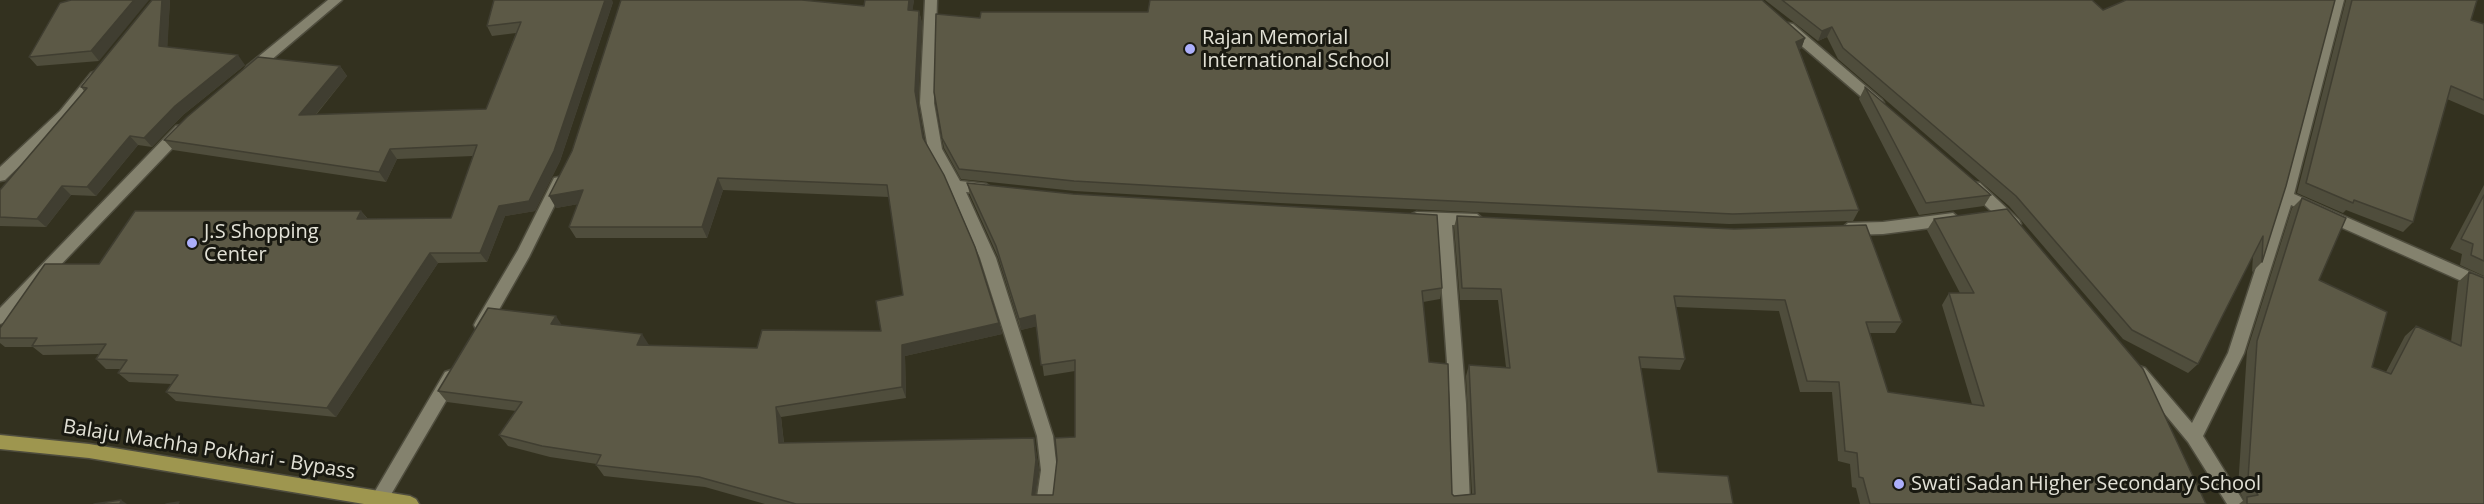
<!DOCTYPE html>
<style>
body{margin:0}
canvas{display:block;background:#33311f}
</style>
<canvas width="2484" height="504"></canvas>
<script>
const ctx = document.querySelector('canvas').getContext('2d');
ctx.lineJoin = 'round';
function poly(rows) {
  const path = new Path2D();
  for (const r of rows) {
    path.moveTo(r[0], r[1]);
    for (let i = 2; i < r.length; i += 2) path.lineTo(r[i], r[i + 1]);
  }
  return path;
}
function trace(path, color, width, dash) {
  ctx.strokeStyle = color;
  ctx.lineWidth = width;
  ctx.lineCap = dash ? 'butt' : 'round';
  ctx.setLineDash(dash || []);
  ctx.stroke(path);
}
function paint(path, color) {
  ctx.fillStyle = color;
  ctx.fill(path, 'evenodd');
}
function label(font, color, halo, rows, align = 'center') {
  ctx.font = font + ' "Open Sans",sans-serif';
  ctx.lineWidth = 6;
  ctx.setLineDash([]);
  ctx.textBaseline = 'middle';
  ctx.strokeStyle = halo;
  ctx.fillStyle = color;
  for (const [text, x, y, turn = 0] of rows) {
    ctx.save();
    ctx.translate(x, y);
    ctx.rotate((+turn || 0) * Math.PI / 180);
    ctx.textAlign = isNaN(turn) ? turn : align;
    if (halo) ctx.strokeText(text, 0, 0);
    ctx.fillText(text, 0, 0);
    ctx.restore();
  }
}
const minor = poly([
 [925,0,937,0,934,103,942,149,960,181,986,184,993,189,986,194,966,192,996,258,1053,436,1057,470,1054,504,1036,504,1041,470,1037,436,980,258,949,186,928,149,920,103,925,0],
 [2332,0,2344,0,2294,194,2484,278,2484,291,2291,205,2244,353,2203,436,2245,504,2227,504,2188,442,2131,373,2133,368,2139,366,2145,368,2192,423,2228,353,2279,197,2332,0],
 [1788,23,1793,24,1882,100,1884,103,1882,106,1872,106,1783,30,1781,27,1788,23],
 [559,177,566,182,529,257,488,329,476,329,474,325,476,321,518,250,554,178,559,177],
 [1975,182,1980,183,2019,220,2021,224,2019,228,2009,228,1970,191,1968,187,1970,183,1975,182],
 [1417,212,1477,214,1484,220,1477,226,1452,225,1466,404,1470,504,1452,504,1450,404,1437,224,1412,222,1410,218,1412,214,1417,212],
 [1953,213,1960,219,1953,225,1883,234,1848,235,1841,229,1848,223,1883,222,1953,213],
 [451,370,457,372,459,377,457,382,386,503,374,503,371,498,374,493,445,372,451,370]
]);
const tertiary = poly([
 [328,0,342,0,257,72,247,72,245,69,247,66,328,0],
 [96,71,103,76,70,117,5,180,0,181,0,167,60,111,91,73,96,71],
 [181,125,188,130,186,134,6,322,0,324,0,308,176,126,181,125]
]);
const primary = poly([
 [0,435,89,444,410,496,416,499,419,504,364,504,89,458,0,449,0,435]
]);
const wall = poly([
 [152,0,170,0,167,47,245,65,183,115,152,147,138,145,96,196,71,195,46,227,0,226,0,190,84,91,81,87],
 [914,0,912,11,919,11,922,23,918,103,924,140,999,323,1002,334,905,356,906,398,781,417,784,443,1034,438,1039,470,1036,495,1053,495,1075,437,1075,371,1044,376,1037,326,1021,330,998,257,970,195,967,183,1442,288,1440,299,1423,302,1429,362,1452,494,1454,496,1472,494,1466,376,1469,365,1506,367,1498,300,1460,300,1454,227,1457,216,1902,322,1895,333,1870,333,1888,392,1972,404,1942,305,1949,293,1960,293,1927,230,1934,219,2206,504,1860,504,1856,488,1852,487,1850,464,1838,461,1832,392,1800,392,1779,311,1676,307,1685,359,1680,370,1641,368,1658,472,1733,504,765,504,705,487,604,476,596,465,597,464,550,457,508,446,499,435,516,411,447,402,438,391,562,325,649,345,757,348,881,331,903,295,889,197,723,190,707,238,576,238,569,227,578,204,556,208,572,151,864,6],
 [1765,0,2092,0,2103,10,2335,0,2262,262,2252,272,2253,255,2198,364,2188,373,2123,339,2009,206,1838,59,1827,37,1818,41],
 [2346,0,2477,0,2471,20,2484,24,2484,115,2447,99,2413,222,2403,232,2346,210,2343,213,2297,193],
 [71,1,99,61,37,66,29,57],
 [613,2,560,161,535,211,505,216,487,262,438,263,336,417,176,401,166,392,172,384,129,382,118,373,121,369,106,369,96,359,99,354,43,355,33,347,5,347,0,343,0,328,99,264,361,211,368,219,451,218,473,156,397,159,386,182,173,150,164,140,340,66,347,76,316,115,486,109,516,33,492,36,487,26],
 [980,18,1805,38,1801,49,1799,49,1859,210,1853,221,1729,224,1280,203,1075,191,961,179,944,148,942,138],
 [1865,87,1991,195,1984,206,1919,215,1859,99],
 [2484,185,2484,276,2460,265,2462,254,2450,249],
 [2302,198,2319,280,2372,367,2386,372,2405,336,2416,326,2451,342,2458,282,2469,272,2484,504,2239,504,2244,500,2238,488,2247,351,2292,208]
]);
const shadedWall = poly([
 [134,0,149,0,99,61,91,51],
 [162,0,170,0,167,56,159,46],
 [605,0,612,0,613,2,560,161,535,211,505,216,487,262,480,253,499,206],
 [909,0,914,0,911,22,908,10],
 [919,11,922,23,918,103,926,149,923,138,915,91],
 [1832,27,1827,37,1818,41,1822,31],
 [1805,38,1801,49,1792,53,1796,42],
 [238,55,245,65,183,115,152,147,144,138,175,106],
 [340,66,347,76,307,125,299,115],
 [130,136,138,145,96,196,87,187],
 [390,149,397,159,386,182,379,172],
 [718,178,723,190,707,238,702,227],
 [62,186,71,195,46,227,37,219],
 [583,190,590,202,556,208,549,196],
 [361,211,369,221,357,219],
 [430,253,438,263,336,417,327,408],
 [1035,315,1038,326,1021,330,1019,319],
 [556,316,563,327,551,324],
 [999,323,1002,334,905,356,906,398,902,387,902,345],
 [642,334,649,345,637,345],
 [776,407,781,417,785,454,779,443],
 [1034,438,1039,470,1034,504,1032,495],
 [121,500,127,504,120,504]
]);
const building = poly([
 [71,0,134,0,91,51,29,57,60,3,71,0],
 [152,0,162,0,159,46,238,55,175,106,144,138,130,136,87,187,62,186,37,219,0,217,0,190,87,88,81,87,152,0],
 [494,0,605,0,554,151,529,201,499,206,480,253,430,253,327,408,166,392,178,375,118,373,127,360,96,359,106,344,32,346,37,338,0,338,0,328,45,264,99,264,135,211,361,211,357,219,451,218,477,145,390,149,379,172,164,140,187,117,258,57,340,66,299,115,486,109,521,22,487,26,494,0],
 [621,0,802,0,864,6,865,0,909,0,908,10,919,11,915,91,923,138,944,175,975,247,999,323,902,345,902,387,776,407,779,443,1034,438,1036,460,1032,495,1053,495,1057,460,1055,438,1075,437,1075,360,1041,365,1035,315,1019,319,996,246,967,183,1073,194,1437,215,1442,288,1422,291,1429,362,1448,364,1452,494,1454,496,1475,494,1469,365,1510,368,1501,289,1462,288,1457,216,1734,229,1866,225,1902,322,1866,322,1888,392,1984,406,1949,293,1974,293,1934,219,2007,209,2143,369,2206,504,1870,504,1863,478,1859,477,1857,453,1845,451,1839,382,1807,381,1785,300,1674,296,1685,359,1639,357,1658,472,1728,476,1733,504,796,504,699,477,596,465,601,455,542,446,499,435,522,402,438,391,488,308,556,316,551,324,642,334,637,345,757,348,762,330,881,331,876,301,903,295,887,185,718,178,702,227,569,227,583,190,549,196,572,151,621,0],
 [1150,0,1762,0,1805,38,1796,42,1859,210,1733,214,1280,193,1074,181,959,169,942,138,934,92,936,14,980,18,981,12,1148,12,1150,0],
 [1782,0,2092,0,2103,10,2126,0,2335,0,2286,186,2262,262,2263,236,2198,364,2132,330,2016,196,1843,48,1832,27,1822,31,1782,0],
 [2352,0,2477,0,2471,20,2484,24,2484,100,2451,86,2413,222,2354,200,2353,203,2306,183,2352,0],
 [1865,87,1991,195,1926,203,1865,87],
 [2484,195,2484,261,2471,255,2473,244,2461,239,2484,195],
 [2302,198,2346,218,2319,280,2387,312,2372,367,2391,374,2416,326,2461,346,2469,272,2484,278,2484,504,2247,504,2247,497,2258,495,2248,479,2257,341,2302,198],
 [121,500,120,504,94,504,121,500],
 [179,502,178,504,166,504,179,502]
]);
const markers = [
 [1190,49,6,"#acaffb"],
 [192,243,6,"#acaffb"],
 [1899,484,6,"#acaffb"]
];
const poiNames = [
 ["Rajan Memorial",1202,38],
 ["International School",1202,61],
 ["J.S Shopping",204,232],
 ["Center",204,255],
 ["Swati Sadan Higher Secondary School",1911,484]
];
const streetNames = [
 ["Balaju Machha Pokhari - Bypass",209,450,9]
];
trace(minor, '#4f4d3e', 3);
trace(tertiary, '#4f4d3e', 3);
trace(primary, '#4f4d3e', 3);
paint(minor, '#84826e');
paint(tertiary, '#84826e');
paint(primary, '#9e964f');
paint(wall, '#4f4d3c');
paint(shadedWall, '#403e31');
paint(building, '#5c5946');
trace(building, '#403e31', 1.5);
for (const [x, y, r, color] of markers) {
  const dot = new Path2D();
  dot.arc(x, y, r, 0, 2 * Math.PI);
  ctx.fillStyle = color;
  ctx.fill(dot);
  trace(dot, '#191911', 2);
}
label('20px', '#e2e1d6', '#191911', poiNames, 'left');
label('20px', '#e2e1d6', '#191911', streetNames);
</script>
